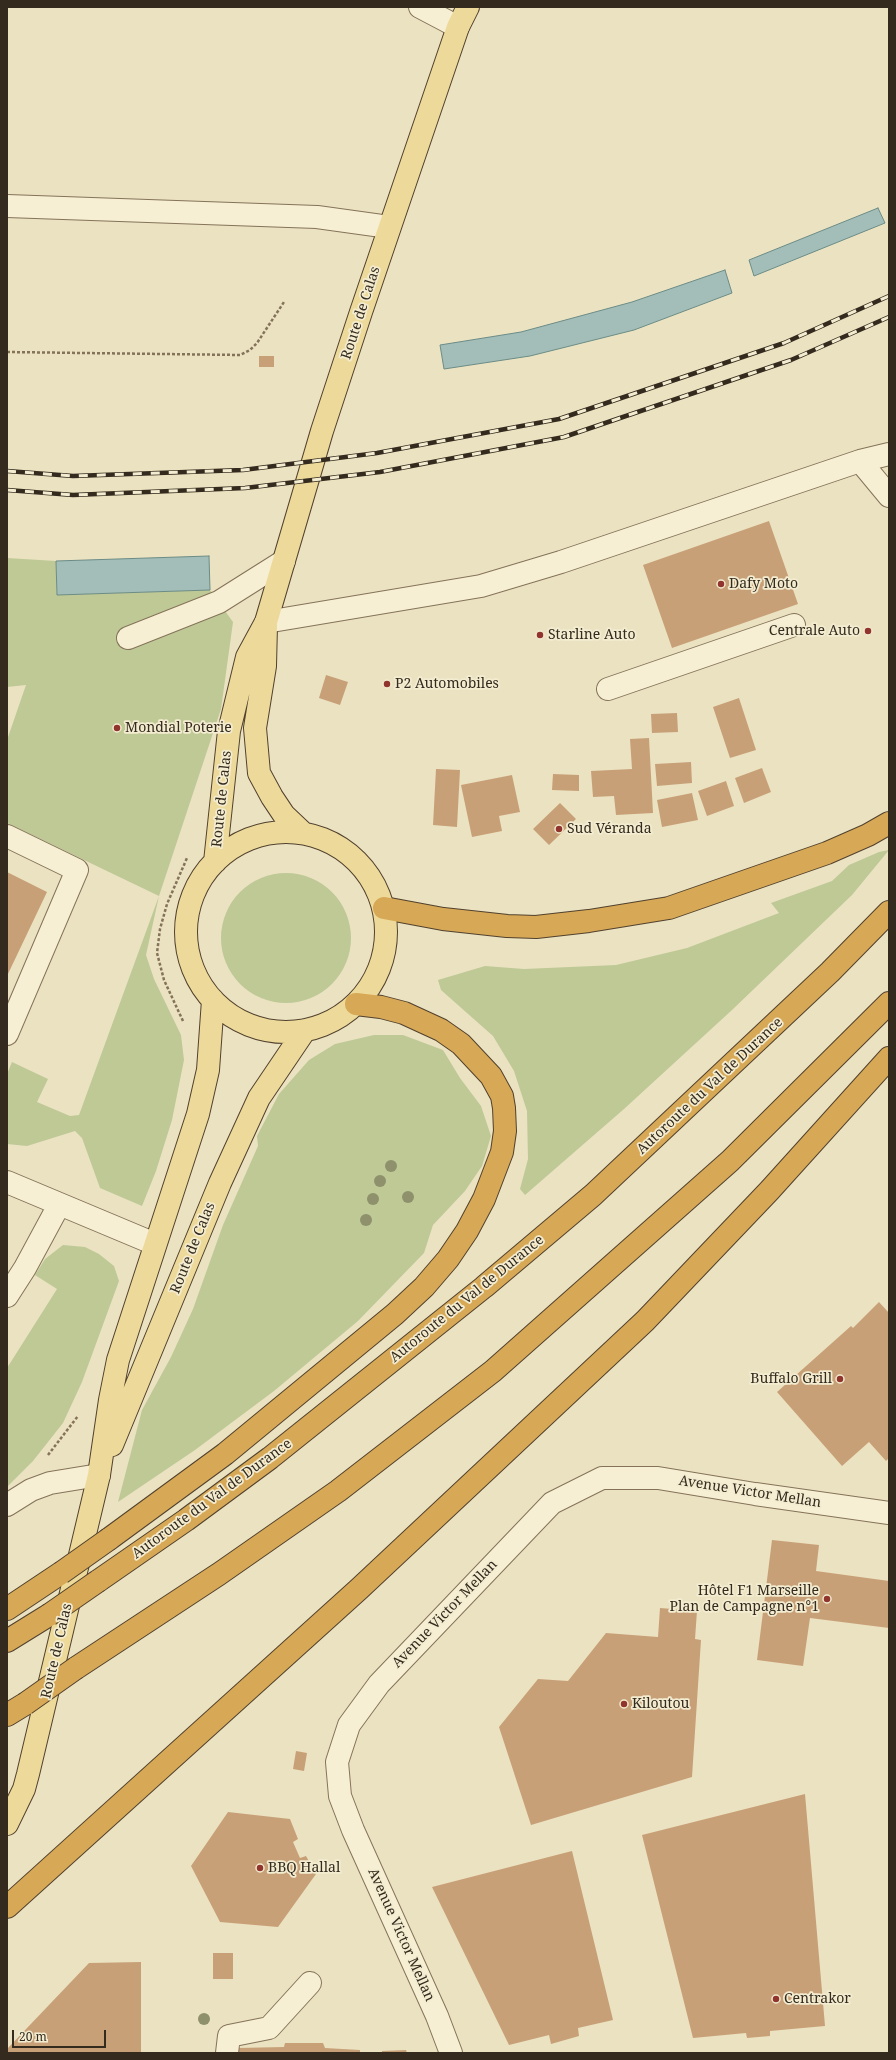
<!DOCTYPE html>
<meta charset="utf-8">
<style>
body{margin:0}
#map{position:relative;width:896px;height:2060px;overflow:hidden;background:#ebe2c1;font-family:"Noto Serif",serif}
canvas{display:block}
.frame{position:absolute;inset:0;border:8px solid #342a1d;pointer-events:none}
.scale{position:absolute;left:12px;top:2030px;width:94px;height:18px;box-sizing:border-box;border:2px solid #342a1d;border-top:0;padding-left:5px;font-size:12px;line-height:14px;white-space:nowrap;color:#342a1d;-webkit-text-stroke:3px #f3ecd0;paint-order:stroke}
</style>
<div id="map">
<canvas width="896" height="2060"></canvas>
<div class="frame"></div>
<div class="scale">20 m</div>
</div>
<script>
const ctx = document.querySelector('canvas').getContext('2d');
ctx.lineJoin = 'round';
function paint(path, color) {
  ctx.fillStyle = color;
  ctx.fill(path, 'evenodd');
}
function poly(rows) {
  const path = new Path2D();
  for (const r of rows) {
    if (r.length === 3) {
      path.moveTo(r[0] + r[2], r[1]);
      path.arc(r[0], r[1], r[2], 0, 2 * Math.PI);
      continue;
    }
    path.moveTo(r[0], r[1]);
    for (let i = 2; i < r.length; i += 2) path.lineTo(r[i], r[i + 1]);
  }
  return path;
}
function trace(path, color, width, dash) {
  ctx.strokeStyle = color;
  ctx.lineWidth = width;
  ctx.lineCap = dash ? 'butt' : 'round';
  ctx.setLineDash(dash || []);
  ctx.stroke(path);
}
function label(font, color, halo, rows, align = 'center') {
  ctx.font = font + ' "Noto Serif",serif';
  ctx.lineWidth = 3.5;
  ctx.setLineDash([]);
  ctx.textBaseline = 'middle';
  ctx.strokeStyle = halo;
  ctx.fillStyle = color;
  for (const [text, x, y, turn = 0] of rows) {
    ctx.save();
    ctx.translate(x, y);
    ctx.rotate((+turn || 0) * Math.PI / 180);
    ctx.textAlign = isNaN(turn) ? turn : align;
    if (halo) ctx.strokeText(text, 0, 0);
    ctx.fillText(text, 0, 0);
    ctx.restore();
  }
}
const green = poly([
 [7,558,56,561,57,595,210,590,233,622,221,709,159,896,146,955,154,979,181,1035,184,1060,172,1120,156,1171,142,1206,100,1188,82,1138,75,1131,27,1146,7,1144,7,1074,12,1062,48,1079,37,1102,70,1116,79,1115,159,896,7,823,7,740,26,685,7,687],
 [889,850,852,895,732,1010,624,1109,525,1195,520,1189,528,1159,527,1111,514,1071,493,1036,441,990,438,980,485,966,524,969,616,965,687,948,779,913,771,903,832,881,849,865,879,852],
 [286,938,65],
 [374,1035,403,1035,443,1050,460,1078,481,1106,491,1136,482,1166,465,1191,433,1225,424,1253,358,1321,274,1391,195,1450,118,1502,142,1410,171,1357,193,1309,223,1225,258,1146,257,1136,279,1094,309,1060,335,1044],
 [63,1245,85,1247,99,1254,114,1266,119,1281,82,1382,63,1423,33,1461,8,1486,7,1368,57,1289,35,1275,45,1259]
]);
const water = poly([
 [878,208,885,223,754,276,749,260,878,208],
 [725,270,732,293,634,330,530,356,444,369,440,345,521,332,632,302,725,270],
 [209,556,210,590,57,595,56,561,209,556]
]);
const building = poly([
 [259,356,274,356,274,367,259,367],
 [769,521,798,604,672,648,643,565],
 [326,675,348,682,340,705,319,698],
 [739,698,756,750,730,758,713,707],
 [677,713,678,732,652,733,651,714],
 [649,738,653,813,616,815,614,796,593,797,591,771,632,769,630,739],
 [691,762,692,783,657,786,655,764],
 [762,768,771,792,744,803,735,778],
 [436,769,460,770,457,827,433,825],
 [553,774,579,775,579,791,552,790],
 [512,775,520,812,499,816,502,831,472,837,461,785],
 [726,781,734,806,707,816,698,791],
 [692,793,698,820,662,827,657,800],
 [560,803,576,819,549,845,533,829],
 [7,872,47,892,7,976],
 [879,1302,889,1313,889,1458,886,1461,869,1442,842,1466,777,1392,851,1326,853,1328],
 [772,1540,819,1545,816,1571,889,1581,889,1628,810,1618,803,1666,757,1660],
 [660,1608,697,1611,695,1639,701,1640,692,1777,531,1825,499,1727,538,1679,568,1681,606,1633,658,1637],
 [296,1751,307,1753,304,1771,293,1769],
 [805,1794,825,2026,770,2031,770,2036,747,2038,746,2033,693,2038,642,1835],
 [228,1812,290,1819,298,1839,293,1842,300,1858,306,1856,316,1874,278,1927,220,1922,191,1866],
 [572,1851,613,2020,578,2028,579,2036,551,2044,549,2035,509,2045,432,1887],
 [213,1953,233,1953,233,1979,213,1979],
 [141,1962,141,2053,7,2053,7,2049,89,1963],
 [285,2043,323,2043,325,2048,360,2050,360,2053,237,2053,237,2048,284,2047],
 [406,2050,407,2053,382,2053,382,2051]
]);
const path = poly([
 [7,352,240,355,250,350,257,343,284,302],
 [183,1021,164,980,157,953,160,929,167,904,187,858],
 [48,1455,78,1416]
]);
const minor = poly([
 [420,7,458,27],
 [7,206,317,217,389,227],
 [860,461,889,496],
 [266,622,481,586,561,562,860,461,889,454],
 [128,638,219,602,284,561],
 [608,689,794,625],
 [7,836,77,870,7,1034],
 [7,1182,155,1244],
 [7,1296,25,1268,59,1205],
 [7,1505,31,1490,50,1483,99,1475],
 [227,2053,229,2036,269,2028,310,1983],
 [451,2053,437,2016,353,1830,340,1796,337,1762,349,1725,379,1684,552,1503,602,1478,658,1478,755,1494,889,1513]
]);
const major = poly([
 [266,625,265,666,255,728,259,773,272,797,284,815,303,833],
 [286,932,100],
 [215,862,229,731,247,657,266,622,322,431,361,312,458,27,468,7],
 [112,1445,220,1183,259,1098,305,1030],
 [7,1824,24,1789,28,1774,99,1475,110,1400,118,1360,198,1114,208,1070,213,1000]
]);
const highway = poly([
 [384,908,443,919,507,926,536,927,589,921,669,908,827,853,868,835,889,823],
 [109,1539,225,1454,395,1314,424,1287,448,1259,467,1231,484,1199,502,1152,505,1131,504,1108,502,1096,491,1076,461,1044,441,1030,404,1013,381,1007,356,1004],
 [98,1581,186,1520,270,1458,484,1287,593,1195,830,972,889,912],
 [7,1609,61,1573],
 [7,1641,49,1615],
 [76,1668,219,1574,338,1491,493,1371,730,1161,889,1003],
 [7,1715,25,1704],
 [7,1907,359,1589,645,1321,769,1191,889,1058]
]);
const rail = poly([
 [7,471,73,476,243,470,377,453,559,419,784,343,889,296],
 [7,490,73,495,245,488,380,472,564,437,791,360,889,317]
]);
const highwayBridge = poly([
 [61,1573,109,1539],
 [49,1615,98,1581],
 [25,1704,76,1668]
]);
const trees = [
 [391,1166],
 [380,1181],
 [408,1197],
 [373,1199],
 [366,1220],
 [204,2019]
];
const markers = [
 [721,584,4,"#90342d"],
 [868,631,4,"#90342d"],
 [540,635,4,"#90342d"],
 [387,684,4,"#90342d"],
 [117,728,4,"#90342d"],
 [559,829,4,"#90342d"],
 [840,1379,4,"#90342d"],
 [827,1599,4,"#90342d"],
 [624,1704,4,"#90342d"],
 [260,1868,4,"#90342d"],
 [776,1999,4,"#90342d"]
];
const streetNames = [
 ["Route de Calas",361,313,-72],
 ["Route de Calas",222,799,-84],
 ["Autoroute du Val de Durance",710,1086,-43],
 ["Route de Calas",193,1248,-68],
 ["Autoroute du Val de Durance",467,1299,-39],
 ["Avenue Victor Mellan",750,1492,9],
 ["Autoroute du Val de Durance",212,1499,-36],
 ["Avenue Victor Mellan",445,1614,-46],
 ["Route de Calas",57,1651,-77],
 ["Avenue Victor Mellan",401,1935,66]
];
const poiNames = [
 ["Dafy Moto",729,584],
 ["Centrale Auto",860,631,"right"],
 ["Starline Auto",548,635],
 ["P2 Automobiles",395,684],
 ["Mondial Poterie",125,728],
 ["Sud Véranda",567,829],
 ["Buffalo Grill",832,1379,"right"],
 ["Hôtel F1 Marseille",819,1591,"right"],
 ["Plan de Campagne n°1",819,1607,"right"],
 ["Kiloutou",632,1704],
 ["BBQ Hallal",268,1868],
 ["Centrakor",784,1999]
];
paint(green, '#bec996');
paint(water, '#a3beb8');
trace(water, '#6b8b86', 1);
paint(building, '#c8a078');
trace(minor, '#847359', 24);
trace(major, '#51412e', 24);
trace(highway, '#51412e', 24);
trace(path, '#847359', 2.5, [3, 2]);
trace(minor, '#f7efd3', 22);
trace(major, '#edda9a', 22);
trace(highway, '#d7a855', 22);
trace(rail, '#342a1d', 4.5);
trace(rail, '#f3ecd0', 3, [9]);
trace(highwayBridge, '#51412e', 24, []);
trace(highwayBridge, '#d7a855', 22);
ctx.fillStyle = '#8e916b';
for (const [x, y] of trees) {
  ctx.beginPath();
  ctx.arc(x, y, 6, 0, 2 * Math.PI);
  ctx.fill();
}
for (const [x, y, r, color] of markers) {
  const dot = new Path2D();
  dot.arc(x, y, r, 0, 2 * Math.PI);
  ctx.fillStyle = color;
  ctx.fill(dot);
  trace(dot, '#f3ecd0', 1.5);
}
label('14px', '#342a1d', '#f3ecd0', streetNames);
label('14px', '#342a1d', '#f3ecd0', poiNames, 'left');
</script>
